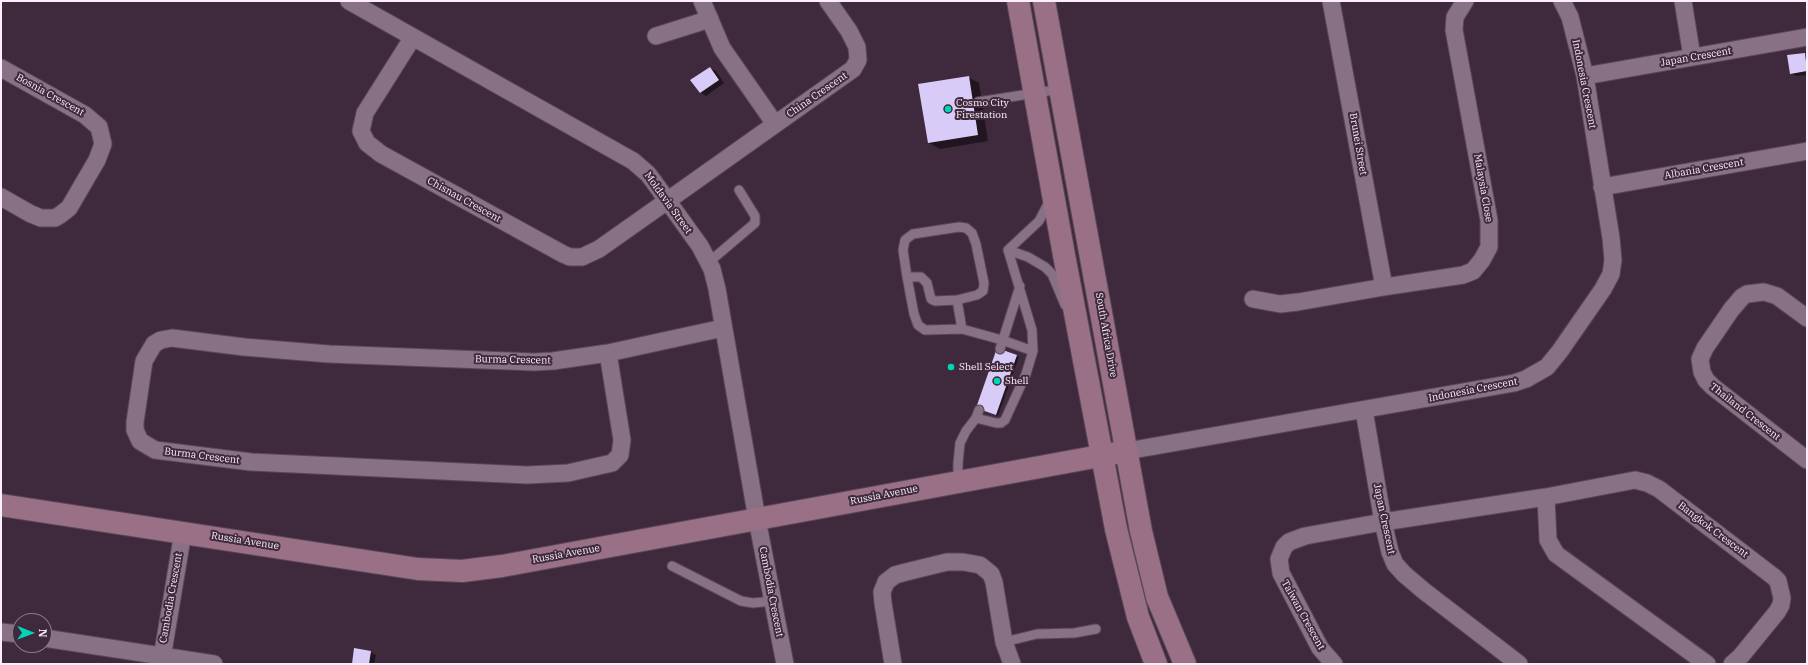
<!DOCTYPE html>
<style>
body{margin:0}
#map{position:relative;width:1808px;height:665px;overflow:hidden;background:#3f2a3d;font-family:"IBM Plex Serif",serif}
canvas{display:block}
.frame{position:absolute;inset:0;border:2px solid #fceefa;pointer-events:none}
.north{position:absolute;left:12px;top:613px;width:40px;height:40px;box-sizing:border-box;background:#3f2a3d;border:1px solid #8b7889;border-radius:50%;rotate:91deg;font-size:11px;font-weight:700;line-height:16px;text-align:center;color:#fceefa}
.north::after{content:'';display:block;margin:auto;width:14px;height:18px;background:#02d5b6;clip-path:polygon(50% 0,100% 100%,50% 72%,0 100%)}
</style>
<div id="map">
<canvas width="1808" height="665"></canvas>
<div class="frame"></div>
<div class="north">N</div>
</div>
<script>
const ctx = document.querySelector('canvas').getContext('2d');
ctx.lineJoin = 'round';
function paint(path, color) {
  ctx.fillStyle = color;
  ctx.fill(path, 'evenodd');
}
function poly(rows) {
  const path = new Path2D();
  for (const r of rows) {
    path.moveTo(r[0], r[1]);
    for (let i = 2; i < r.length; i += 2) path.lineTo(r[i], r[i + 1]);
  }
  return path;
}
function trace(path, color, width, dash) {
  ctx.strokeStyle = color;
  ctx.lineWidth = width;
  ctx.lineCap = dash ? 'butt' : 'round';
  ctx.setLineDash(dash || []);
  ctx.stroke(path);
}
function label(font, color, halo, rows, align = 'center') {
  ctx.font = font + ' "IBM Plex Serif",serif';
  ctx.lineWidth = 4;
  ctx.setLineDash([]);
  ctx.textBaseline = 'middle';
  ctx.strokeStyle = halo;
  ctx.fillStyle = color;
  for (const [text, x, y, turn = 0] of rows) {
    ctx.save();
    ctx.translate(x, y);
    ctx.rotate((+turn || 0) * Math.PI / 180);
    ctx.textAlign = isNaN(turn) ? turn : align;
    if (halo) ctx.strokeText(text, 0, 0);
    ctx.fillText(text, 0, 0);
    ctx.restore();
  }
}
const shadow = poly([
 [1804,54,1807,55,1807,75,1796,76,1791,73],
 [710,68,716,71,724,83,706,96,701,93,692,81],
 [968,77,979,83,988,141,940,149,929,143],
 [1017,356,1019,357,998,416,980,409],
 [370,652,376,655,374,664,353,664]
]);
const building = poly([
 [1805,53,1807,71,1790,74,1787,55],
 [710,67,719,80,700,93,690,80],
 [969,76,978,135,928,143,918,84],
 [997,348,1017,355,996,415,976,408],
 [354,648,371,651,369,664,352,664]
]);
const lane = poly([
 [978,102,1061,89],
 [1008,250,1028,257,1045,267,1052,274,1065,305],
 [1008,250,1039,221,1050,200],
 [709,262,755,223,755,216,739,190],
 [907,277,921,277,927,283,931,299,935,301,957,300,977,295,983,291,984,283,976,244,972,233,966,228,959,227,913,234,905,240,903,250,907,277,914,314,918,325,925,330,962,329,1002,340,1033,351],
 [957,300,962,329],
 [1000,349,1020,286],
 [976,418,996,423,1001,423,1005,420,1026,374,1033,351,1032,330,1008,250],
 [958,481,958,463,960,443,966,431,976,418,979,410],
 [672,566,741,601,753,603,773,601],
 [1004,642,1037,634,1074,633,1096,629]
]);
const street = poly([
 [349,1,633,161,648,174,654,182,700,246,712,269,717,289,757,519,785,664],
 [702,1,722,48,775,124],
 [1331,1,1384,287],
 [1683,1,1692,57],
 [656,36,710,19],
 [413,37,365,113,361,131,367,143,381,154,563,254,570,257,582,257,599,249,667,201,853,69,858,60,857,47,849,31,828,1],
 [1,68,85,115,99,127,103,144,97,160,69,208,60,215,55,218,41,218,31,214,1,197],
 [1585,76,1807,37],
 [1602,187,1807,151],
 [1253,299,1280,304,1298,302,1384,287,1463,275,1473,271,1482,260,1489,247,1489,220,1454,30,1455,17,1465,1],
 [1807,318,1777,296,1764,292,1747,294,1742,297,1731,310,1705,348,1700,359,1702,372,1706,380,1713,387,1807,460],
 [608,353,622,440,620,455,612,463,568,473,527,475,251,462,155,450,140,441,135,430,135,422,144,361,154,344,161,340,172,338,244,347,329,354,534,362,553,361,608,353,723,328],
 [1364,410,1383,522,1390,552,1395,564,1404,574,1424,591,1519,664],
 [1127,451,1514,383,1526,379,1547,367,1560,351,1603,289,1611,274,1613,260,1611,238,1585,76,1570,17,1562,1],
 [1546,497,1548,540,1556,554,1707,664],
 [1,632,20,634],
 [44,638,214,664],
 [161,664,183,532],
 [893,664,883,603,882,592,886,582,895,575,906,572,947,562,963,562,980,565,991,574,994,582,1004,642,1012,664],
 [1334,664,1320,648,1281,573,1279,559,1284,547,1289,542,1305,536,1383,522,1546,497,1635,480,1647,483,1659,489,1774,577,1778,581,1782,598,1781,605,1777,612,1741,656,1732,664]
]);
const secondary = poly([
 [1018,1,1064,255,1116,529,1138,617,1156,664],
 [1044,1,1141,531,1157,597,1185,664],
 [1,505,418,569,462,571,502,566,1127,451]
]);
const markers = [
 [948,109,4,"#02d5b6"],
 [951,367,4,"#02d5b6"],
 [997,381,4,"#02d5b6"]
];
const streetNames = [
 ["Japan Crescent",1696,57,-10],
 ["Indonesia Crescent",1584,84,79],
 ["Bosnia Crescent",50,95,29],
 ["China Crescent",817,95,-35],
 ["Brunei Street",1358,144,80],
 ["Albania Crescent",1704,169,-10],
 ["Malaysia Close",1483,188,80],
 ["Chisnau Crescent",464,200,29],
 ["Moldavia Street",668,203,54],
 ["South Africa Drive",1106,335,80],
 ["Burma Crescent",513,360,1],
 ["Indonesia Crescent",1473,390,-11],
 ["Thailand Crescent",1745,412,38],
 ["Burma Crescent",202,456,7],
 ["Russia Avenue",884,495,-11],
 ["Japan Crescent",1384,519,78],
 ["Bangkok Crescent",1713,530,37],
 ["Russia Avenue",245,541,9],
 ["Russia Avenue",566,554,-10],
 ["Cambodia Crescent",771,592,79],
 ["Cambodia Crescent",171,598,-80],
 ["Taiwan Crescent",1303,615,61]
];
const poiNames = [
 ["Cosmo City",956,103],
 ["Firestation",956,115],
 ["Shell Select",959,367],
 ["Shell",1005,381]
];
paint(shadow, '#0007');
paint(building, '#d9cbf7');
trace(lane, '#594757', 11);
trace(street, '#594757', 19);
trace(secondary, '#594757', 24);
trace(lane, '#887085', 9);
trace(street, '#887085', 17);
trace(secondary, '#997086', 22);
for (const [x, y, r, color] of markers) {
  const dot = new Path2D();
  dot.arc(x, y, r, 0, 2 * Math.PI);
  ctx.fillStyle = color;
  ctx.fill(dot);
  trace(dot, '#3f2a3d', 1.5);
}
label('10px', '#fceefa', '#3f2a3d', streetNames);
label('10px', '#fceefa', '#3f2a3d', poiNames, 'left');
</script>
